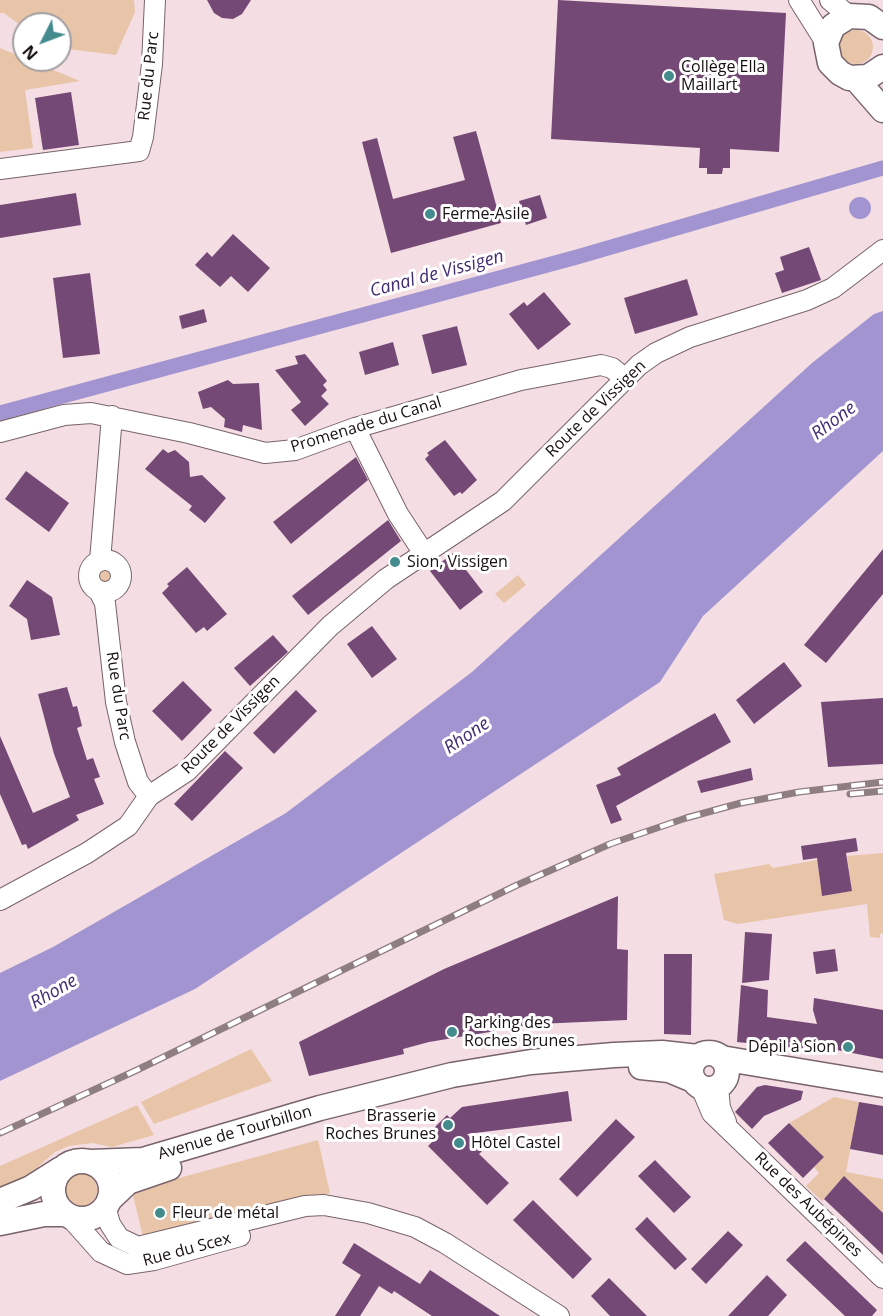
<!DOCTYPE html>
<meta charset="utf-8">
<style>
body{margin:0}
#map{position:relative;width:883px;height:1316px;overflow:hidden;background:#f4dde3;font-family:"Open Sans",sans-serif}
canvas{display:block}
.north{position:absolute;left:12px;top:12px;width:60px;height:60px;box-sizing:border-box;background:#fff;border:2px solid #a29fa0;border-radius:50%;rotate:228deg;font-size:16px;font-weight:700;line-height:24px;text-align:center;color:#171012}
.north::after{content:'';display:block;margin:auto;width:21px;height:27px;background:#438b8d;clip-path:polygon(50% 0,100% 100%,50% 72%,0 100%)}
</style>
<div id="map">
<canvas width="883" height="1316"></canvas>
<div class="north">N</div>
</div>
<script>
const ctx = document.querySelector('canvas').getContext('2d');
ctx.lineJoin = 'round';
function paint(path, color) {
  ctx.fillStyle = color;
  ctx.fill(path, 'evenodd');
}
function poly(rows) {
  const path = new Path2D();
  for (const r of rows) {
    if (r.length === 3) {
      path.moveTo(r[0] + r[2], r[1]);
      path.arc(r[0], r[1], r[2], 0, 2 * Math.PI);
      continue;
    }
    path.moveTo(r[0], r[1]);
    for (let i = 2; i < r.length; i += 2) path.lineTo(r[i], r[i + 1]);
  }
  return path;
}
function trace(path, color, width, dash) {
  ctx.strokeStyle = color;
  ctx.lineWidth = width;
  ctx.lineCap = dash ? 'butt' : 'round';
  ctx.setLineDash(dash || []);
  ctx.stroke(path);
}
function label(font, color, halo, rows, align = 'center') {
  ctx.font = font + ' "Open Sans",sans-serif';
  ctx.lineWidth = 6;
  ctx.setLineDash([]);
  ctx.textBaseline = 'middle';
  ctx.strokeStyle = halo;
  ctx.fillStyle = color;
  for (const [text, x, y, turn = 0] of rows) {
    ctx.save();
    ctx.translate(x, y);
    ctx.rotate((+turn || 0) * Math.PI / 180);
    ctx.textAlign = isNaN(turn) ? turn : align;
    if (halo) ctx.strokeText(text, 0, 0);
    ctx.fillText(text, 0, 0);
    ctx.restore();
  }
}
const green = poly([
 [0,0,134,0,135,12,116,55,60,48,60,24,24,24,24,28,4,13,0,13],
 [856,47,17],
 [0,48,80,81,25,90,33,148,0,152],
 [105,577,8],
 [518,575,526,585,504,603,495,594],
 [883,853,883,933,880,934,880,938,870,937,867,904,738,924,724,920,714,874,769,864,773,868,817,860,822,895,852,891,847,856],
 [251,1049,272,1081,154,1124,141,1102],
 [834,1097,859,1102,846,1172,883,1179,883,1214,845,1177,822,1201,806,1186,819,1173,814,1167,824,1157,789,1123],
 [137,1105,154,1135,112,1147,92,1143,69,1146,55,1152,22,1181,0,1187,0,1166],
 [318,1140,330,1193,143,1237,132,1191],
 [80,1190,17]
]);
const water = poly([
 [860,208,11],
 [883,311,883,451,703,616,660,682,195,989,0,1081,0,973,53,947,286,813,472,672,812,363,874,314]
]);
const canal = poly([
 [0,413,577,257,883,168]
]);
const building = poly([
 [207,0,251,0,242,14,233,19,222,18,214,13],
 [558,0,786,13,779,152,730,149,730,168,723,168,722,174,707,174,707,168,699,168,700,148,551,139],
 [71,92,79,145,43,150,35,98],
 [476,131,501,223,391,253,362,142,377,138,393,199,465,180,453,137],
 [76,193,81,225,0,238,0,205],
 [540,195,547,218,526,225,519,201],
 [233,234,270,268,248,292,231,276,220,287,195,265,207,252,212,257],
 [809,247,821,280,782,293,775,273,784,270,780,257],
 [90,273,100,354,63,358,53,278],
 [687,279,698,315,635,334,624,298],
 [544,292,571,324,538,350,509,314,524,302,527,306],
 [204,309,207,322,182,329,179,316],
 [457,326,467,365,432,374,422,335],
 [393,342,399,365,365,375,359,352],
 [305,354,327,381,323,385,327,390,321,396,329,404,305,426,291,410,301,402,275,370,298,364,295,356],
 [228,380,233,384,259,383,262,430,243,425,242,432,224,427,225,419,211,407,203,409,198,392],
 [445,440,477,480,462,494,460,492,454,496,425,459,429,455,427,453],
 [163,449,168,453,175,450,189,462,190,477,202,475,226,498,205,523,189,510,192,506,145,469],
 [356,457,368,480,291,544,273,522],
 [26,471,69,503,49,532,5,499],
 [388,520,401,541,308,615,292,596],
 [883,549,883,594,826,663,804,645],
 [453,553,483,592,460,610,430,571],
 [187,567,227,614,207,631,204,627,196,633,162,593,169,586,167,584],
 [27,580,52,597,60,635,31,640,27,619,9,606],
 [372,626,397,659,372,678,347,644],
 [273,635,288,652,250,686,234,668],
 [784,662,802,686,754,724,736,700],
 [183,681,212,710,182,741,152,711],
 [67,687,73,707,77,706,82,726,77,728,87,760,93,758,100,777,94,779,104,804,76,815,79,820,28,849,26,844,22,845,0,794,0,736,33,813,70,797,54,754,38,694],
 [296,690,317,711,274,754,253,733],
 [883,698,883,764,828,767,821,702],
 [715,713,731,742,616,806,622,820,611,824,596,785,621,775,617,768],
 [225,751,243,768,192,821,174,804],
 [751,768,753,780,701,793,697,781],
 [856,838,858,851,846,853,852,891,822,896,817,858,803,860,801,846],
 [618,896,617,949,628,950,627,1020,538,1024,429,1042,403,1049,404,1054,309,1076,299,1042,444,969],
 [745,932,772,934,769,980,742,983],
 [835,949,838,971,816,974,813,952],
 [664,954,692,954,691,1035,664,1034],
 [741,985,768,990,767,1017,817,1024,813,1010,814,998,883,1010,883,1059,806,1044,806,1049,737,1042],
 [765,1085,803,1091,801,1100,764,1116,752,1129,735,1112,757,1087],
 [568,1091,572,1121,467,1134,482,1151,479,1154,509,1183,487,1205,428,1146,433,1141,427,1135,447,1115,450,1118,462,1107],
 [859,1102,883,1106,883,1155,850,1149],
 [616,1119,635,1137,577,1197,559,1179],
 [789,1123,824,1157,803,1178,768,1143],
 [655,1160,691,1197,674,1213,638,1176],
 [844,1176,883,1213,883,1255,824,1199],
 [533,1200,592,1259,573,1279,513,1220],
 [647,1217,687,1259,675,1270,635,1229],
 [728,1231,743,1245,706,1284,691,1269],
 [805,1241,877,1310,872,1316,845,1316,786,1260],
 [354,1243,420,1284,430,1270,500,1316,432,1316,394,1291,392,1294,379,1286,360,1316,335,1316,361,1275,342,1263],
 [767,1275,787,1295,768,1316,728,1316],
 [609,1278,647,1316,610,1316,591,1296]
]);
const minor = poly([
 [799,0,826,43],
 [830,0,849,16],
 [0,169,139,151,143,137,152,64,155,0],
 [355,428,398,514,423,552],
 [0,432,64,415,91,413,189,433,265,453,295,450,355,428,521,380,601,365,612,368,624,378],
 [105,576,16],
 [100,561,112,416],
 [99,591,105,603,116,702,125,742,138,782,149,796],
 [0,900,87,853,128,826,149,796,187,771,330,626,386,579,503,501,639,365,656,353,690,337,807,300,833,288,883,250],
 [701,1087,712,1113,883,1278],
 [718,1087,720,1108,726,1122],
 [105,1206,110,1224,119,1238,138,1247,305,1206,324,1205,368,1213,415,1227,445,1243,559,1316],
 [69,1216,101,1252,127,1264,154,1260,240,1236]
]);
const major = poly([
 [883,27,869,17,849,16,833,26,826,43,830,63,840,73,849,78,868,77,883,67],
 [856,79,883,110],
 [709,1071,18],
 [721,1058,883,1085],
 [641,1067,669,1070,693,1080],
 [82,1190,29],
 [91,1162,143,1160,320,1108,452,1075,531,1062,614,1055,662,1053,698,1057],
 [109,1200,128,1182,169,1168],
 [0,1201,31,1188,61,1169],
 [0,1223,44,1214,65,1214]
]);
const rail = poly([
 [850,794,883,791],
 [0,1133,137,1070,515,886,610,844,686,818,741,803,799,792,883,782]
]);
const markers = [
 [669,76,6,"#438b8d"],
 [430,214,6,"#438b8d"],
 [395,562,6,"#438b8d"],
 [452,1032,6,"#438b8d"],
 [848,1047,6,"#438b8d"],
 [448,1125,6,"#438b8d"],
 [459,1143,6,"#438b8d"],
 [160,1213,6,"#438b8d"]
];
const poiNames = [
 ["Collège Ella",681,67],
 ["Maillart",681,85],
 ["Ferme-Asile",442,214],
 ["Sion, Vissigen",407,562],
 ["Parking des",464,1023],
 ["Roches Brunes",464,1041],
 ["Dépil à Sion",836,1047,"right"],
 ["Brasserie",436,1116,"right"],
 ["Roches Brunes",436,1134,"right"],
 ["Hôtel Castel",471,1143],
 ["Fleur de métal",172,1213]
];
const streetNames = [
 ["Rue du Parc",149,76,-84],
 ["Route de Vissigen",596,409,-44],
 ["Promenade du Canal",366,425,-17],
 ["Rue du Parc",118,696,81],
 ["Route de Vissigen",231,725,-45],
 ["Avenue de Tourbillon",235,1133,-16],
 ["Rue des Aubépines",808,1205,44],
 ["Rue du Scex",187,1250,-15]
];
const waterNames = [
 ["Canal de Vissigen",437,274,-15],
 ["Rhone",834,421,-37],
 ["Rhone",467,736,-34],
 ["Rhone",54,992,-30]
];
paint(green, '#e8c5a8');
paint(water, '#a194d0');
trace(canal, '#a194d0', 15);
paint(building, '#754976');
trace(minor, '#78646a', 22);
trace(major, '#78646a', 27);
trace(minor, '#fff', 20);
trace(major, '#fff', 24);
trace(rail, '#8e7e82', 7);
trace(rail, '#fff', 4.5, [14]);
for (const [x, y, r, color] of markers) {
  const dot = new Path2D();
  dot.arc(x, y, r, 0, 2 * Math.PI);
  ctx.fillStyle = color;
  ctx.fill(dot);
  trace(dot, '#fff', 2);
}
label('16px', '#171012', '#fff', poiNames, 'left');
label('16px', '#171012', '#fff', streetNames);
label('italic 18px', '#422c74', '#fff', waterNames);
</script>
